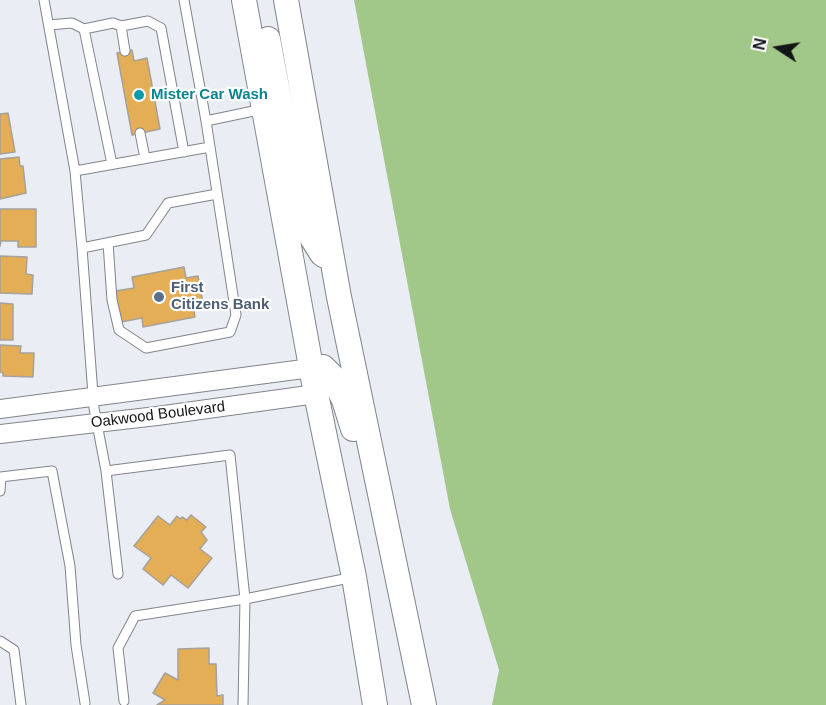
<!DOCTYPE html>
<style>
body{margin:0}
#map{position:relative;width:826px;height:705px;overflow:hidden;background:#eaedf3;font-family:Helvetica,sans-serif}
canvas{display:block}
.north{position:absolute;left:748px;top:18px;width:60px;height:60px;-webkit-text-stroke:4px #fff;paint-order:stroke;rotate:282deg;font-size:16px;font-weight:700;line-height:24px;text-align:center;color:#141517}
.north::after{content:'';display:block;margin:auto;width:21px;height:27px;background:#141517;clip-path:polygon(50% 0,100% 100%,50% 72%,0 100%)}
</style>
<div id="map">
<canvas width="826" height="705"></canvas>
<div class="north">N</div>
</div>
<script>
const ctx = document.querySelector('canvas').getContext('2d');
ctx.lineJoin = 'round';
function paint(path, color) {
  ctx.fillStyle = color;
  ctx.fill(path, 'evenodd');
}
function poly(rows) {
  const path = new Path2D();
  for (const r of rows) {
    path.moveTo(r[0], r[1]);
    for (let i = 2; i < r.length; i += 2) path.lineTo(r[i], r[i + 1]);
  }
  return path;
}
function trace(path, color, width, dash) {
  ctx.strokeStyle = color;
  ctx.lineWidth = width;
  ctx.lineCap = dash ? 'butt' : 'round';
  ctx.setLineDash(dash || []);
  ctx.stroke(path);
}
function label(font, color, halo, rows, align = 'center') {
  ctx.font = font + ' Helvetica,sans-serif';
  ctx.lineWidth = 4.5;
  ctx.setLineDash([]);
  ctx.textBaseline = 'middle';
  ctx.strokeStyle = halo;
  ctx.fillStyle = color;
  for (const [text, x, y, turn = 0] of rows) {
    ctx.save();
    ctx.translate(x, y);
    ctx.rotate((+turn || 0) * Math.PI / 180);
    ctx.textAlign = isNaN(turn) ? turn : align;
    if (halo) ctx.strokeText(text, 0, 0);
    ctx.fillText(text, 0, 0);
    ctx.restore();
  }
}
const green = poly([
 [354,0,826,0,826,705,492,705,499,670,450,509]
]);
const building = poly([
 [132,50,134,61,147,58,160,129,132,135,117,53,132,50],
 [8,113,15,152,0,154,0,114,8,113],
 [19,157,20,166,23,166,26,193,0,199,0,159,19,157],
 [0,209,36,209,36,247,18,247,18,241,1,241,0,246,0,209],
 [0,256,27,257,26,274,33,275,32,294,0,293,0,256],
 [184,267,186,278,198,276,203,303,193,305,195,317,143,327,142,318,121,322,115,291,134,288,132,277,184,267],
 [0,303,13,304,13,340,0,340,0,303],
 [0,345,21,346,20,353,34,353,33,377,3,376,3,373,0,372,0,345],
 [191,515,206,527,201,532,207,540,200,549,212,558,188,588,171,575,163,585,143,569,151,558,134,546,158,516,170,525,177,516,180,519,182,517,187,520,191,515],
 [209,648,209,664,216,664,217,696,223,695,223,705,157,705,165,700,153,693,165,673,178,680,178,649,209,648]
]);
const lane = poly([
 [44,0,75,171,210,147],
 [184,0,206,121],
 [49,25,72,23,84,29,113,23,121,26,148,21,161,28,184,152],
 [121,26,125,51],
 [84,29,112,164],
 [140,133,145,158],
 [75,171,82,248],
 [108,243,112,300,119,330,146,348,230,332,236,315,206,121,263,109],
 [106,471,230,455,245,599,354,577],
 [0,477,52,471,70,566,76,645,85,703],
 [0,491,1,477],
 [118,574,106,471,94,408,82,248,146,235,168,203,217,194],
 [0,641,14,650,21,705],
 [124,701,118,648,135,616,245,599,243,705]
]);
const street = poly([
 [0,409,311,368],
 [0,434,157,416,316,394]
]);
const secondary = poly([
 [244,0,316,394,354,577,375,705],
 [286,0,339,297,424,705],
 [268,39,286,135,301,198,312,238,322,254,325,256],
 [311,368,323,367,333,377,344,400,353,429]
]);
const markers = [
 [139,95,6,"#0f9aa8"],
 [159,297,6,"#5c6f8a"]
];
const cultureNames = [
 ["Mister Car Wash",151,95]
];
const serviceNames = [
 ["First",171,288],
 ["Citizens Bank",171,305]
];
const streetNames = [
 ["Oakwood Boulevard",158,415,-7]
];
paint(green, '#a1c889');
paint(building, '#e3ae56');
trace(building, '#a5a19b', 1.5);
trace(lane, '#81848a', 11);
trace(street, '#81848a', 20);
trace(secondary, '#81848a', 26);
trace(lane, '#fff', 9);
trace(street, '#fff', 18);
trace(secondary, '#fff', 24);
for (const [x, y, r, color] of markers) {
  const dot = new Path2D();
  dot.arc(x, y, r, 0, 2 * Math.PI);
  ctx.fillStyle = color;
  ctx.fill(dot);
  trace(dot, '#fff', 2);
}
label('bold 15px', '#0d838f', '#fff', cultureNames, 'left');
label('bold 15px', '#4e5e75', '#fff', serviceNames, 'left');
label('15px', '#141517', '#fff', streetNames);
</script>
